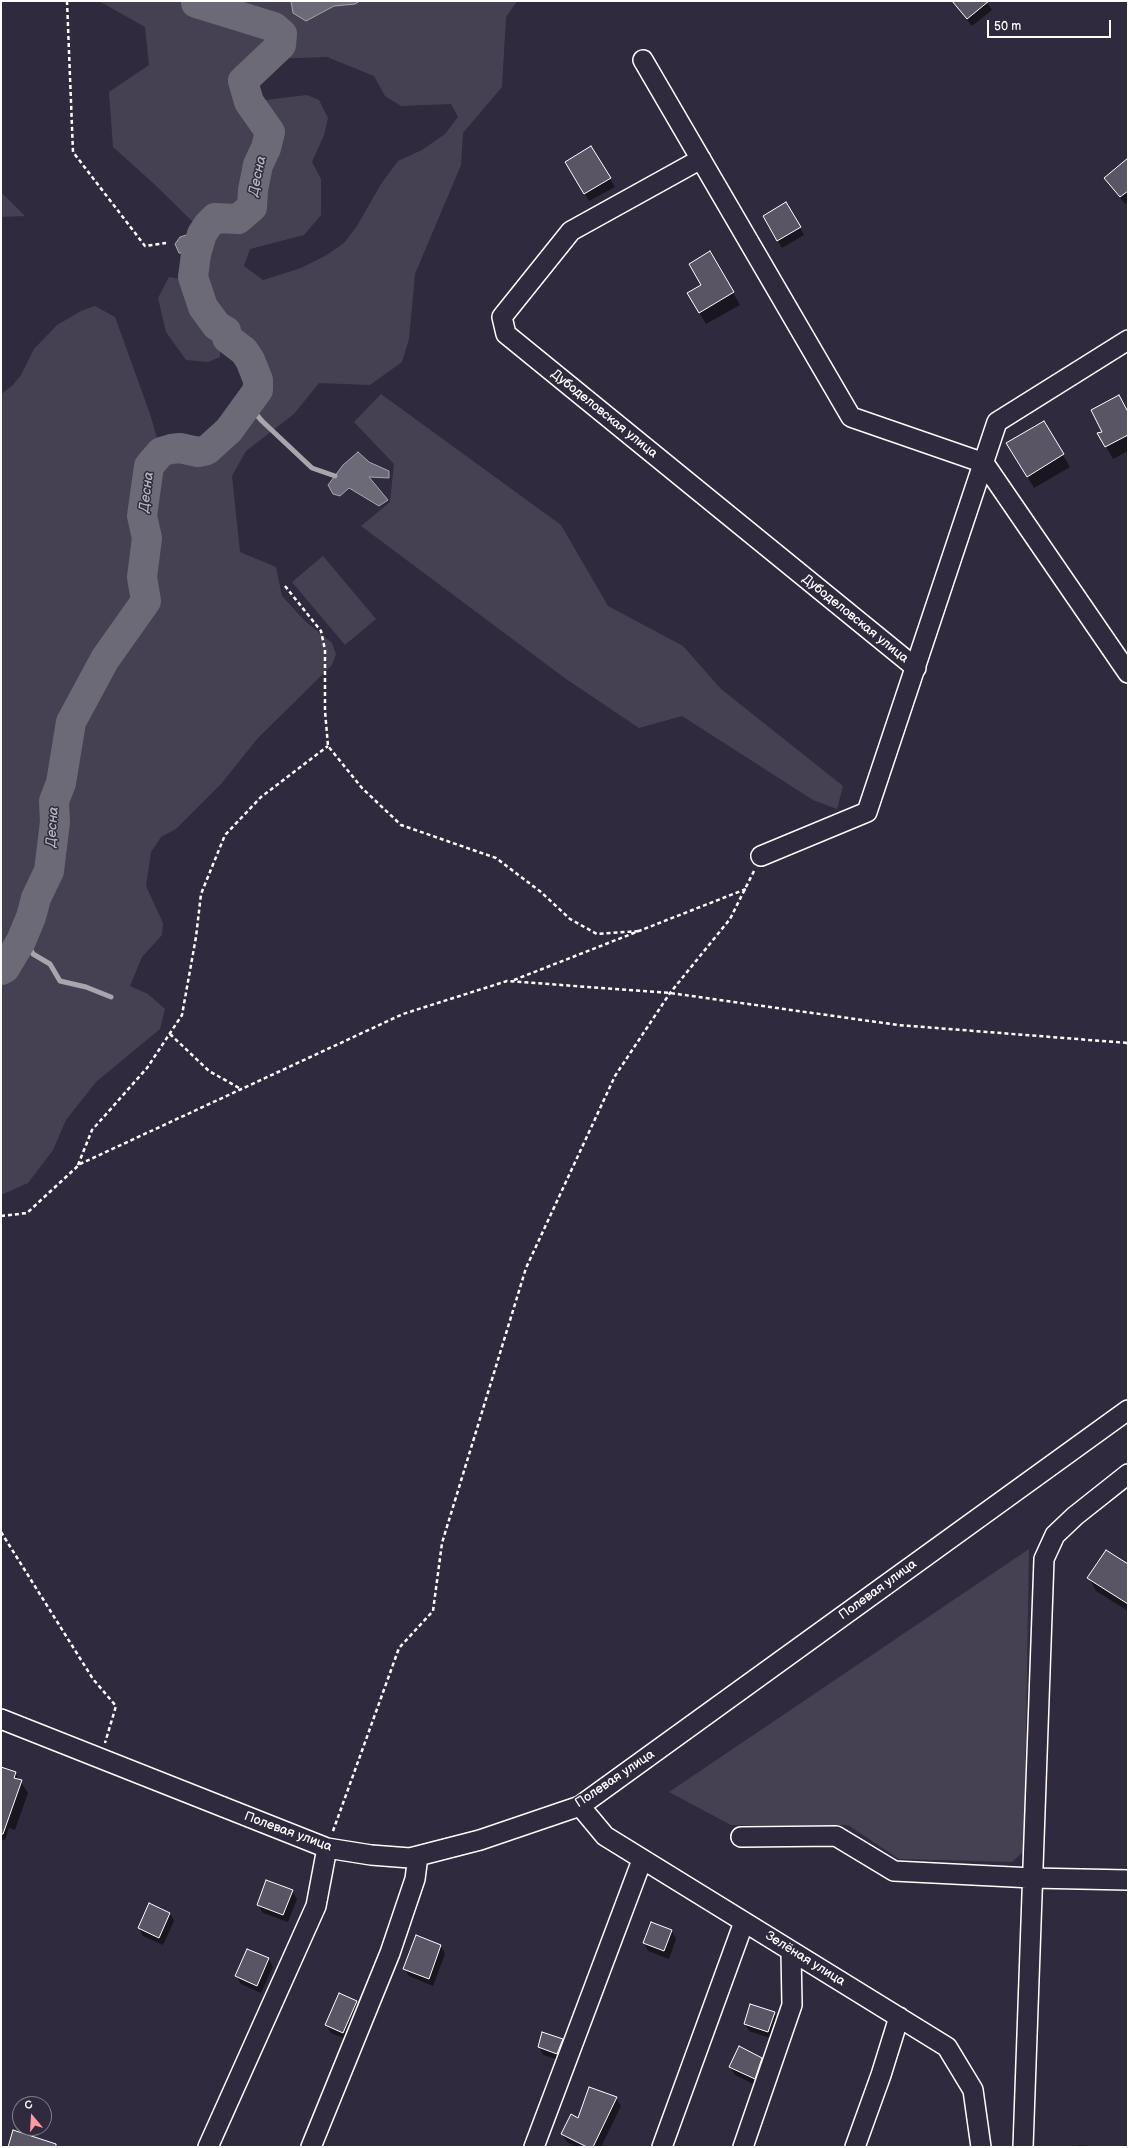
<!DOCTYPE html>
<meta charset="utf-8">
<style>
body{margin:0}
#map{position:relative;width:1129px;height:2148px;overflow:hidden;background:#2f2a3d;font-family:"Balsamiq Sans",sans-serif}
canvas{display:block}
.frame{position:absolute;inset:0;border:2px solid #fff;pointer-events:none}
.north{position:absolute;left:12px;top:2096px;width:40px;height:40px;box-sizing:border-box;background:#2f2a3d;border:1px solid #827f8b;border-radius:50%;rotate:342deg;font-size:11px;font-weight:700;line-height:16px;text-align:center;color:#fff}
.north::after{content:'';display:block;margin:auto;width:14px;height:18px;background:#ff9aa2;clip-path:polygon(50% 0,100% 100%,50% 72%,0 100%)}
.scale{position:absolute;left:987px;top:20px;width:124px;height:18px;box-sizing:border-box;border:2px solid #fff;border-top:0;padding-left:5px;font-size:12px;line-height:14px;white-space:nowrap;color:#fff;-webkit-text-stroke:3px #2f2a3d;paint-order:stroke}
</style>
<div id="map">
<canvas width="1129" height="2148"></canvas>
<div class="frame"></div>
<div class="north">С</div>
<div class="scale">50 m</div>
</div>
<script>
const ctx = document.querySelector('canvas').getContext('2d');
ctx.lineJoin = 'round';
function paint(path, color) {
  ctx.fillStyle = color;
  ctx.fill(path, 'evenodd');
}
function poly(rows) {
  const path = new Path2D();
  for (const r of rows) {
    path.moveTo(r[0], r[1]);
    for (let i = 2; i < r.length; i += 2) path.lineTo(r[i], r[i + 1]);
  }
  return path;
}
function trace(path, color, width, dash) {
  ctx.strokeStyle = color;
  ctx.lineWidth = width;
  ctx.lineCap = dash ? 'butt' : 'round';
  ctx.setLineDash(dash || []);
  ctx.stroke(path);
}
function label(font, color, halo, rows, align = 'center') {
  ctx.font = font + ' "Balsamiq Sans",sans-serif';
  ctx.lineWidth = 3;
  ctx.setLineDash([]);
  ctx.textBaseline = 'middle';
  ctx.strokeStyle = halo;
  ctx.fillStyle = color;
  for (const [text, x, y, turn = 0] of rows) {
    ctx.save();
    ctx.translate(x, y);
    ctx.rotate((+turn || 0) * Math.PI / 180);
    ctx.textAlign = isNaN(turn) ? turn : align;
    if (halo) ctx.strokeText(text, 0, 0);
    ctx.fillText(text, 0, 0);
    ctx.restore();
  }
}
const green = poly([
 [99,1,291,1,293,13,306,21,334,6,355,4,360,1,517,1,506,17,502,87,463,133,461,165,415,274,409,339,402,362,370,385,319,383,294,414,246,451,232,476,240,552,276,567,282,596,305,621,332,643,336,654,332,665,258,738,221,784,176,829,161,837,151,852,146,886,163,923,162,935,142,957,130,986,148,994,165,1009,160,1029,96,1082,66,1120,53,1150,28,1183,1,1195,1,394,13,385,21,375,34,349,57,325,81,311,95,306,115,317,150,414,161,452,180,448,198,452,207,450,229,430,258,390,258,380,250,360,244,351,227,338,226,331,217,326,203,307,193,277,196,254,202,234,192,221,152,182,113,147,109,92,149,65,145,27],
 [327,57,374,76,385,96,401,106,451,104,458,117,445,134,422,150,398,161,381,184,357,226,344,243,325,256,301,268,263,280,244,266,250,249,304,235,321,215,321,179,312,162,324,135,328,118,319,100,307,95,249,102,243,81,266,59],
 [1,192,25,216,1,217],
 [169,277,185,280,201,319,221,335,220,357,208,362,186,360,166,332,158,298],
 [381,394,561,525,608,606,683,646,721,689,843,786,837,809,813,800,682,716,639,728,566,679,361,526,390,502,394,464,354,422],
 [323,556,376,619,345,645,292,582],
 [1029,1549,1024,1851,1012,1862,899,1859,848,1825,731,1825,669,1792]
]);
const water = poly([
 [291,1,360,1,355,4,334,6,306,21,293,13,291,1],
 [193,233,202,234,196,254,179,253,175,244,180,237,193,233],
 [358,452,369,462,389,471,389,478,369,477,388,500,379,506,349,488,340,496,333,494,328,485,343,465,358,452]
]);
const shadow = poly([
 [952,1,986,1,992,10,972,26],
 [591,147,615,187,589,201,566,162],
 [1128,159,1128,202,1125,204,1105,178],
 [786,203,804,235,782,248,764,216],
 [710,252,740,305,706,324,688,293,702,285],
 [1128,413,1128,451,1113,459,1099,434,1104,432],
 [1043,422,1070,467,1034,488,1008,443],
 [1128,1566,1128,1611,1096,1591,1089,1578],
 [1,1768,15,1773,28,1793,15,1830,9,1828,5,1840,1,1839],
 [292,1891,297,1899,288,1922,263,1913,258,1905],
 [150,1904,170,1913,174,1921,163,1945,143,1936,139,1928],
 [652,1924,672,1931,676,1939,669,1959,648,1951,644,1943],
 [417,1937,441,1946,445,1954,433,1986,409,1976,404,1968],
 [248,1950,269,1959,273,1967,261,1993,241,1984,236,1976],
 [356,2002,361,2010,348,2040,331,2033,326,2025],
 [774,2012,778,2020,773,2039,749,2031,745,2024],
 [562,2040,567,2047,562,2061,543,2055,539,2047],
 [762,2058,766,2066,759,2087,735,2075,730,2067],
 [616,2098,621,2106,601,2147,576,2147,567,2142,562,2134],
 [1079,2145,1096,2147,1079,2147]
]);
const stream = poly([
 [248,405,262,421,312,468,335,476],
 [23,935,33,954,50,964,60,981,86,987,111,997]
]);
const river = poly([
 [1,970,5,968,21,941,31,917,36,898,49,871,55,822,54,801,61,783,71,722,105,659,146,601,142,577,147,538,142,516,149,466,161,452,171,449,180,448,198,452,207,450,229,430,258,390,258,380,250,360,244,351,227,338,226,331,217,326,203,307,193,277,196,254,202,234,208,225,215,218,238,219,252,207,253,190,258,165,266,148,270,132,249,102,243,81,281,45,282,34,274,27,196,3,196,1]
]);
const building = poly([
 [952,1,989,1,967,19,952,1],
 [591,146,611,178,584,194,565,162,591,146],
 [1128,158,1128,191,1120,197,1104,178,1128,158],
 [786,202,801,227,777,241,763,216,786,202],
 [710,251,734,292,699,313,687,293,701,285,689,264,710,251],
 [1119,395,1128,412,1128,435,1105,447,1097,433,1102,432,1091,410,1119,395],
 [1044,421,1064,454,1027,477,1006,443,1044,421],
 [1106,1550,1128,1564,1128,1604,1087,1578,1106,1550],
 [1,1767,16,1772,14,1778,22,1780,3,1834,1,1834,1,1767],
 [266,1880,293,1890,283,1915,257,1905,266,1880],
 [149,1903,170,1913,159,1938,138,1928,149,1903],
 [651,1922,672,1930,664,1951,643,1943,651,1922],
 [416,1935,441,1945,429,1979,403,1969,416,1935],
 [247,1949,269,1958,257,1986,235,1976,247,1949],
 [339,1993,357,2001,343,2033,325,2025,339,1993],
 [750,2004,775,2012,768,2032,744,2024,750,2004],
 [542,2032,563,2039,557,2054,538,2047,542,2032],
 [739,2046,762,2058,755,2079,729,2067,739,2046],
 [589,2087,617,2097,593,2147,587,2147,561,2134,571,2114,578,2118,589,2087],
 [13,2130,56,2144,56,2147,8,2147,13,2130]
]);
const path = poly([
 [67,1,73,152,145,246,166,243],
 [285,586,321,631,325,650,325,711,328,746,362,788,401,825,496,858,541,892,570,919,597,934,640,931],
 [514,980,746,889],
 [170,1034,209,1071,241,1089],
 [78,1165,92,1130,147,1068,182,1015,196,937,201,894,225,835,261,797,328,746],
 [1,1216,27,1213,80,1164,403,1014,507,981,670,993,898,1025,1128,1043],
 [1,1532,93,1679,116,1706,105,1743],
 [333,1831,399,1648,433,1611,442,1543,526,1268,615,1076,670,993,730,919,754,871]
]);
const minor = poly([
 [643,60,851,417,984,463,1128,673],
 [701,159,571,231,502,317,506,334,916,668],
 [761,856,867,812,997,422,1128,340],
 [1,1719,327,1848,371,1855,410,1858,480,1840,580,1806,1128,1410],
 [580,1806,605,1836,947,2047,973,2090,981,2147],
 [741,1837,836,1836,894,1871,1032,1878,1128,1880],
 [208,2147,316,1906,327,1848],
 [311,2147,390,1953,415,1879,418,1856],
 [534,2147,642,1860],
 [662,2147,744,1922],
 [743,2147,792,2005,791,1951],
 [855,2147,881,2075,899,2017],
 [1023,2147,1044,1559,1055,1535,1075,1516,1128,1474]
]);
const streetNames = [
 ["Дубоделовская улица",604,414,39],
 ["Дубоделовская улица",855,619,39],
 ["Полевая улица",878,1590,-36],
 ["Полевая улица",615,1779,-34],
 ["Полевая улица",288,1832,20],
 ["Зелёная улица",805,1959,32]
];
const waterNames = [
 ["Десна",258,176,-78],
 ["Десна",147,492,-83],
 ["Десна",53,827,-86]
];
paint(green, '#464152');
paint(water, '#6d6a77');
trace(water, '#a7a6ad', 1);
paint(shadow, '#0007');
trace(stream, '#a7a6ad', 5);
trace(river, '#6d6a77', 30);
paint(building, '#595564');
trace(building, '#fff', 1);
trace(minor, '#fff', 22);
trace(path, '#fff', 2.5, [4, 3]);
trace(minor, '#2f2a3d', 19);
label('13px', '#fff', '#2f2a3d', streetNames);
label('italic 14px', '#b6b4bb', '#2f2a3d', waterNames);
</script>
